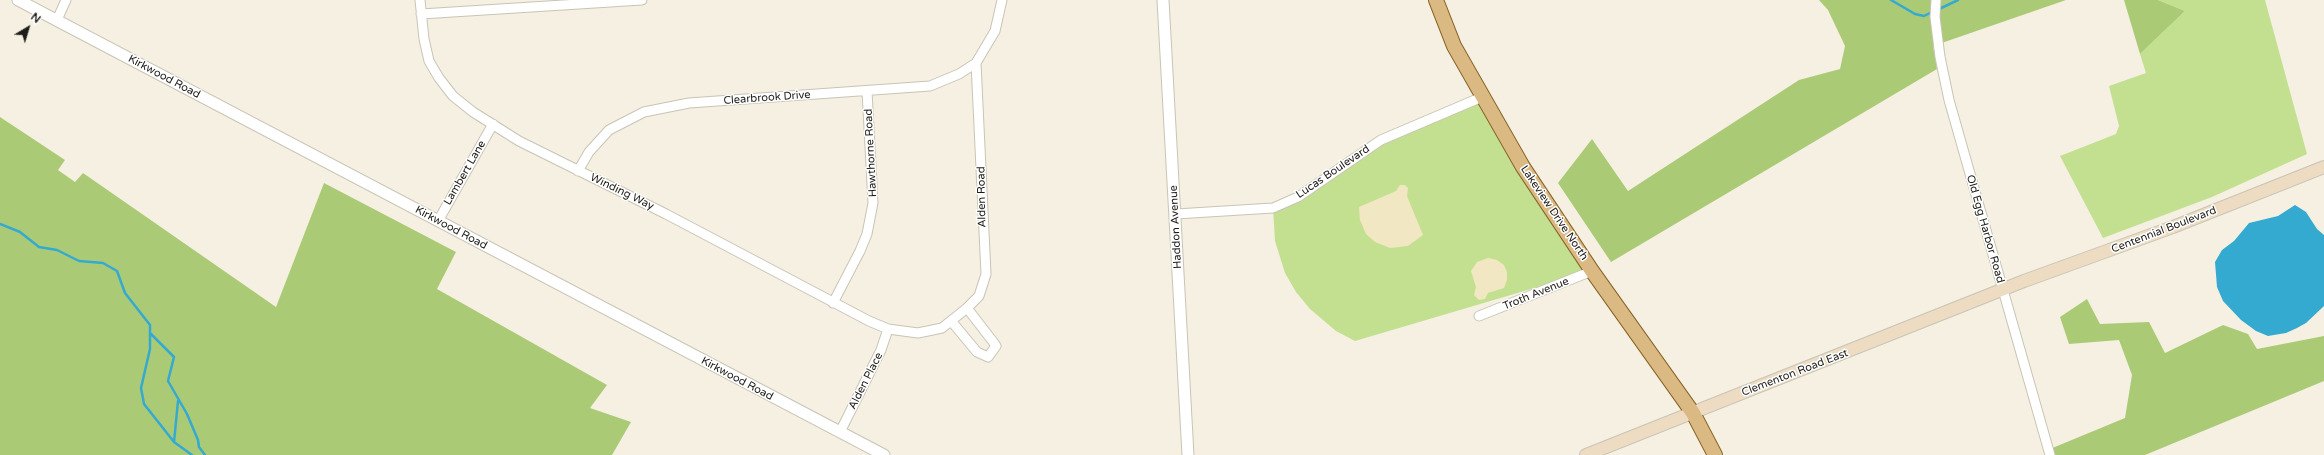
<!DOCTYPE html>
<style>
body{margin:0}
#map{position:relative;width:2324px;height:455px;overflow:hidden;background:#f5f0e2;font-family:"Varela Round",sans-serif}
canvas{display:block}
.north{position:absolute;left:8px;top:8px;width:40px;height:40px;-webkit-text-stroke:3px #fff;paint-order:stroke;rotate:38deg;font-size:11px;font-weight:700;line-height:16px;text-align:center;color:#1e1c17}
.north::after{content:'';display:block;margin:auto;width:14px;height:18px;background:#1e1c17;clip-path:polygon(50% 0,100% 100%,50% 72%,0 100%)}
</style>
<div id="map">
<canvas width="2324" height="455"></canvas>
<div class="north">N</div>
</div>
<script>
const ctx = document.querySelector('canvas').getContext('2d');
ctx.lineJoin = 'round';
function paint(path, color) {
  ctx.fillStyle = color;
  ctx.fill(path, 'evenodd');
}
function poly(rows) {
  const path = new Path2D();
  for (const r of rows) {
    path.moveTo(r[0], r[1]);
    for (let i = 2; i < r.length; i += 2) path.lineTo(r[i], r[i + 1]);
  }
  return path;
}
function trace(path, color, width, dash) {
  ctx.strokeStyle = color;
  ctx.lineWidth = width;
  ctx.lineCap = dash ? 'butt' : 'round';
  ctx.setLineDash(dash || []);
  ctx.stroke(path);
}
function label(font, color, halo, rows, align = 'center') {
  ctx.font = font + ' "Varela Round",sans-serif';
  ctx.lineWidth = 3;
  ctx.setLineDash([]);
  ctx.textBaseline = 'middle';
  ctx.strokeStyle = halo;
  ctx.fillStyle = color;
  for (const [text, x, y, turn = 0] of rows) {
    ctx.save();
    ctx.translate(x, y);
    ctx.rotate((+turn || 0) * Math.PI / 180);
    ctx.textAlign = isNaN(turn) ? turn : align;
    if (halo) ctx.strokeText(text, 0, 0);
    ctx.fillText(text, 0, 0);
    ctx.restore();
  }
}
const green = poly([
 [2158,0,2265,0,2307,154,2212,197,2103,238,2060,156,2116,134,2119,126,2109,86,2146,73,2140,54,2185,11],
 [1482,97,1592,271,1355,341,1336,331,1310,309,1296,292,1285,273,1275,241,1273,208,1357,154]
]);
const forest = poly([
 [1819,0,2066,0,1933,46,1937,69,1611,262,1558,183,1592,139,1628,191,1799,80,1840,69,1845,46,1828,10],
 [2124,0,2158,0,2185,11,2140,54],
 [0,117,65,160,58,170,75,182,83,173,276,307,324,183,456,252,437,289,607,385,590,408,631,422,612,455,0,455],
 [2087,299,2100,324,2149,322,2165,353,2223,325,2248,334,2257,349,2324,336,2324,381,2145,455,2046,455,2050,449,2125,418,2132,375,2119,340,2069,344,2060,317]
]);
const sand = poly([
 [1400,185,1405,185,1408,188,1407,196,1423,235,1408,246,1390,248,1375,242,1366,234,1360,220,1359,207,1396,191],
 [1488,258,1497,260,1504,265,1507,272,1507,280,1504,288,1488,293,1485,299,1479,300,1474,295,1476,287,1471,271,1477,262]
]);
const water = poly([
 [2295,205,2306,212,2317,229,2324,235,2324,306,2306,323,2297,328,2286,333,2268,336,2256,331,2241,320,2223,301,2217,287,2215,262,2222,250,2234,241,2249,223,2278,216]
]);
const stream = poly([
 [1891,0,1915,14,1924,16,1932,12],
 [1937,10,1958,0],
 [0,224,20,232,39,247,57,250,79,261,103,263,117,271,125,293,150,325,150,349,141,388,144,404,174,442,192,455],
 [150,333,174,357,168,381,187,414,198,440,199,447,205,455],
 [174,442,178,401]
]);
const minor = poly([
 [420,0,424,39,429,61,439,78,453,96,473,112,519,141,666,214,869,321,888,329,918,333,942,328,967,308,979,296,986,274,976,63,995,31,1002,0],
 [1936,0,1935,17,1940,57,1949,100,2050,455],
 [421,14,642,0],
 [57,20,66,0],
 [578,171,589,152,609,130,644,112,689,103,930,86,959,74,976,63],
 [1176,214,1273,208,1298,197,1381,140,1482,97],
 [438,221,493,124],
 [833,303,860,251,867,234,873,203,867,91],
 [1479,316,1592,271],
 [952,322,977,352,988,357,996,346,994,343,967,308],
 [840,432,881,350,888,329]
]);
const tertiary = poly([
 [18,0,884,455],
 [1163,0,1188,455]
]);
const secondary = poly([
 [1586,455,2024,281,2173,227,2324,167]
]);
const primary = poly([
 [1436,0,1454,46,1523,167,1592,271,1693,413,1715,455]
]);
const streetNames = [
 ["Kirkwood Road",164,77,28],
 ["Clearbrook Drive",767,98,-4],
 ["Hawthorne Road",871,153,-93],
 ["Lucas Boulevard",1333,172,-34],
 ["Lambert Lane",465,173,-60],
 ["Winding Way",622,192,26],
 ["Alden Road",982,197,-91],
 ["Lakeview Drive North",1554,213,56],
 ["Haddon Avenue",1176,227,-93],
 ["Kirkwood Road",451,228,28],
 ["Old Egg Harbor Road",1985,229,74],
 ["Centennial Boulevard",2164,230,-21],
 ["Troth Avenue",1536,294,-22],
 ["Clementon Road East",1795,373,-21],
 ["Kirkwood Road",737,379,28],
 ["Alden Place",866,381,-63]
];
paint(green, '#c3e091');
paint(forest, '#abca76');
paint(sand, '#f1e7c2');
paint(water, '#35aad1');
trace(stream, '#35aad1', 2.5);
trace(minor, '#c8c4b6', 11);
trace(tertiary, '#c8c4b6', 13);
trace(secondary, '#c8c4b6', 14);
trace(primary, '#896428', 16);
trace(minor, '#fff', 9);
trace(tertiary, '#fff', 11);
trace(secondary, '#eddcc1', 12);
trace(primary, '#dbb983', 14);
label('11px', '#1e1c17', '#fff', streetNames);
</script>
